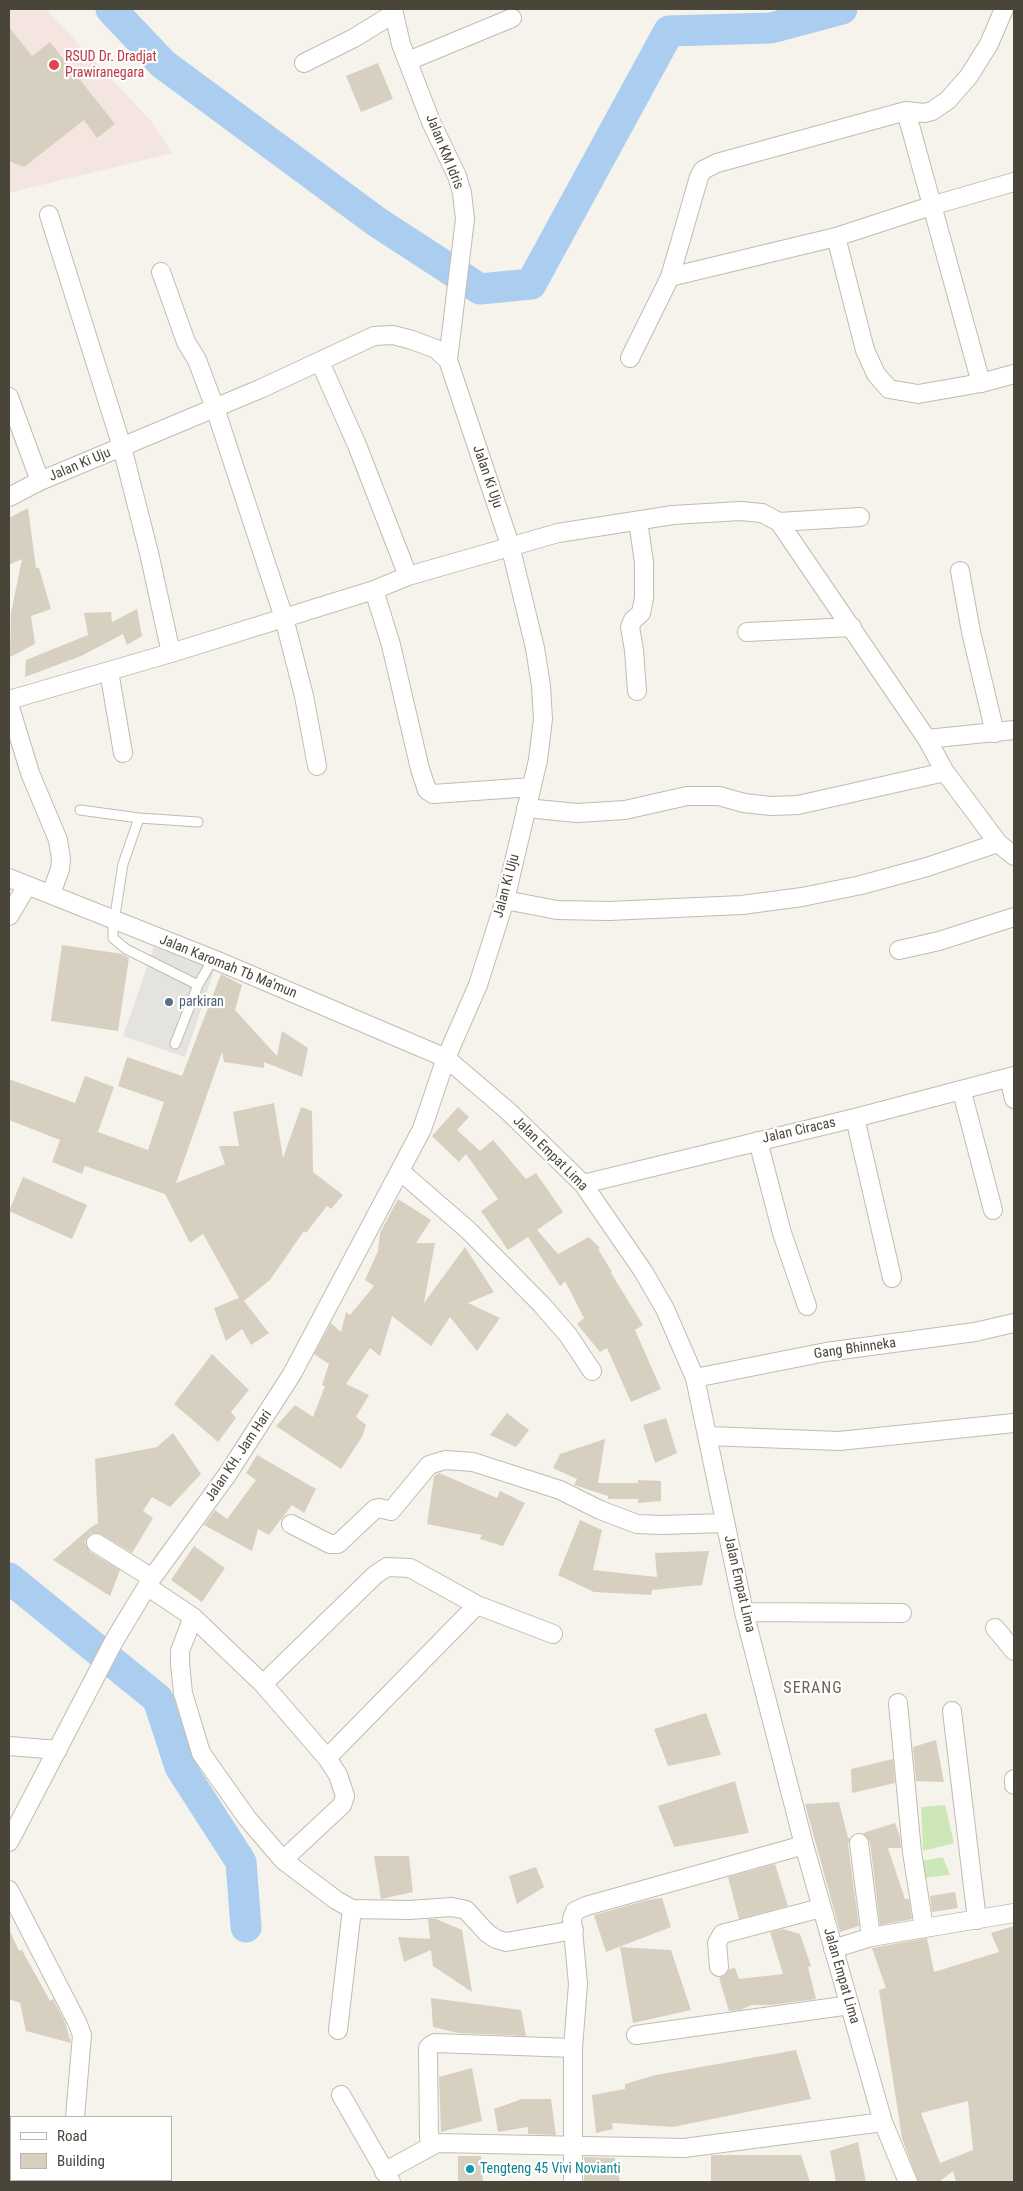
<!DOCTYPE html>
<style>
body{margin:0}
#map{position:relative;width:1023px;height:2191px;overflow:hidden;background:#f5f3ec;font-family:"Roboto Condensed",sans-serif}
canvas{display:block}
.frame{position:absolute;inset:0;border:10px solid #4a4539;pointer-events:none}
.legend{position:absolute;left:10px;top:2116px;width:162px;height:65px;box-sizing:border-box;background:#fff;border:1px solid #b7b5b0;margin:0;padding:6px 9px;list-style:none;font-size:15px;color:#4a4539}
.legend li{display:flex;align-items:center;gap:10px;height:25px}
.legend b{width:25px;border:1px solid #b7b5b0}
</style>
<div id="map">
<canvas width="1023" height="2191"></canvas>
<div class="frame"></div>
<ul class="legend">
<li><b style="height:6px;background:#fff"></b>Road</li>
<li><b style="height:14px;background:#d7d0c1"></b>Building</li>
</ul>
</div>
<script>
const ctx = document.querySelector('canvas').getContext('2d');
ctx.lineJoin = 'round';
function paint(path, color) {
  ctx.fillStyle = color;
  ctx.fill(path, 'evenodd');
}
function poly(rows) {
  const path = new Path2D();
  for (const r of rows) {
    path.moveTo(r[0], r[1]);
    for (let i = 2; i < r.length; i += 2) path.lineTo(r[i], r[i + 1]);
  }
  return path;
}
function trace(path, color, width, dash) {
  ctx.strokeStyle = color;
  ctx.lineWidth = width;
  ctx.lineCap = dash ? 'butt' : 'round';
  ctx.setLineDash(dash || []);
  ctx.stroke(path);
}
function label(font, color, halo, rows, align = 'center') {
  ctx.font = font + ' "Roboto Condensed",sans-serif';
  ctx.lineWidth = 4.5;
  ctx.setLineDash([]);
  ctx.textBaseline = 'middle';
  ctx.strokeStyle = halo;
  ctx.fillStyle = color;
  for (const [text, x, y, turn = 0] of rows) {
    ctx.save();
    ctx.translate(x, y);
    ctx.rotate((+turn || 0) * Math.PI / 180);
    ctx.textAlign = isNaN(turn) ? turn : align;
    if (halo) ctx.strokeText(text, 0, 0);
    ctx.fillText(text, 0, 0);
    ctx.restore();
  }
}
const medical = poly([
 [9,9,46,9,151,121,172,153,9,193]
]);
const green = poly([
 [945,1805,954,1843,923,1851,921,1807],
 [943,1857,950,1875,922,1878,920,1861]
]);
const parking = poly([
 [154,947,215,968,185,1057,123,1036]
]);
const river = poly([
 [111,9,163,64,377,222,480,289,531,284,669,31,771,28,842,9],
 [9,1578,158,1699,180,1767,241,1862,246,1927]
]);
const building = poly([
 [9,27,32,56,50,42,115,124,97,138,84,120,24,167,9,161],
 [378,63,393,99,361,112,346,76],
 [28,508,36,568,39,568,51,609,31,616,35,644,10,657,11,613,22,559,9,565,9,518],
 [137,609,142,636,127,645,123,634,81,656,25,677,26,660,88,635,84,613,111,612,112,622],
 [62,945,122,954,129,958,118,1031,51,1021],
 [221,974,242,985,235,1010,277,1056,282,1031,308,1048,302,1077,264,1062,264,1068,224,1062,222,1052,176,1183,225,1164,219,1146,239,1146,233,1112,274,1103,283,1158,301,1107,312,1111,313,1172,343,1195,331,1209,327,1206,306,1233,304,1231,270,1280,244,1301,269,1333,251,1345,242,1329,226,1341,214,1308,239,1298,203,1234,190,1243,165,1194,85,1166,82,1174,52,1162,60,1140,9,1120,9,1079,75,1103,85,1076,114,1087,98,1132,148,1150,164,1102,118,1086,127,1057,182,1076],
 [458,1107,469,1117,457,1130,480,1151,493,1140,526,1179,536,1173,563,1212,537,1230,558,1254,589,1237,600,1248,598,1249,612,1272,611,1273,643,1325,635,1330,661,1389,631,1402,607,1348,600,1352,577,1324,584,1318,565,1281,560,1286,528,1237,508,1250,481,1211,498,1199,466,1154,459,1162,432,1136],
 [23,1177,87,1205,72,1239,9,1211],
 [398,1199,431,1220,416,1243,435,1243,424,1303,465,1247,494,1292,468,1303,500,1318,477,1351,450,1317,431,1346,392,1316,380,1356,370,1348,346,1384,369,1395,356,1417,366,1425,362,1437,341,1469,276,1426,295,1405,313,1417,325,1386,322,1385,329,1364,314,1354,331,1323,341,1332,346,1312,350,1315,374,1286,365,1280,378,1251,380,1233],
 [212,1354,249,1390,231,1412,236,1418,218,1442,174,1404],
 [507,1413,529,1430,516,1447,490,1435],
 [666,1418,677,1453,655,1463,643,1425],
 [173,1433,201,1474,170,1507,152,1497,143,1511,153,1518,132,1553,101,1534,91,1533,87,1538,85,1543,90,1552,120,1570,110,1596,53,1560,90,1528,98,1523,95,1459,157,1447],
 [605,1439,598,1483,638,1483,638,1480,661,1481,661,1501,638,1503,638,1499,608,1499,608,1496,574,1485,577,1479,553,1468,560,1454],
 [257,1455,316,1489,304,1513,292,1505,269,1535,258,1529,252,1551,204,1525,215,1510,227,1519,256,1480,246,1473],
 [439,1473,497,1498,500,1491,525,1503,503,1546,480,1539,482,1535,427,1524,434,1476],
 [580,1520,602,1530,593,1570,657,1577,655,1553,709,1551,702,1585,652,1590,651,1595,594,1592,558,1575],
 [194,1546,225,1568,202,1602,171,1580],
 [706,1713,721,1755,668,1766,654,1729],
 [936,1740,944,1782,916,1781,913,1747],
 [893,1759,895,1783,852,1793,851,1769],
 [735,1781,749,1833,674,1847,658,1806],
 [839,1802,848,1838,850,1838,848,1844,859,1926,840,1932,805,1804],
 [895,1823,900,1837,901,1848,888,1848,905,1899,909,1899,912,1919,880,1925,870,1842,863,1833],
 [374,1856,409,1856,413,1892,381,1899],
 [775,1864,788,1906,739,1919,728,1877],
 [536,1867,544,1887,517,1904,509,1876],
 [955,1892,958,1908,932,1912,930,1896],
 [662,1898,671,1927,606,1952,594,1915,648,1900],
 [428,1919,436,1919,462,1930,472,1992,433,1966,431,1950,404,1962,398,1937,430,1939],
 [1014,1926,1014,2182,956,2182,953,2171,939,2182,918,2182,902,2138,879,1990,886,1988,872,1948,927,1938,934,1972,999,1952,991,1933],
 [968,2101,973,2150,940,2163,921,2113],
 [9,1929,19,1951,22,1950,50,2001,53,1999,65,2022,71,2043,26,2031,20,2003,9,1999],
 [783,1929,800,1934,811,1966,808,1967,816,1999,771,2005,751,2005,741,2010,729,2011,719,1978,725,1975,729,1969,735,1968,739,1979,783,1974,770,1932],
 [620,1947,671,1950,691,2010,633,2023],
 [431,1998,521,2010,526,2036,458,2033,433,2027],
 [796,2050,811,2099,673,2127,612,2123,613,2129,596,2133,592,2095,625,2089,625,2084,656,2075],
 [472,2068,482,2121,441,2132,439,2077],
 [522,2099,551,2099,556,2135,528,2134,528,2127,498,2132,494,2109],
 [858,2142,866,2182,836,2182,830,2151],
 [711,2155,801,2155,810,2182,711,2182],
 [458,2156,481,2156,483,2182,458,2182],
 [584,2157,615,2158,620,2182,584,2182]
]);
const lane = poly([
 [80,810,139,818],
 [198,822,139,818,123,864,113,928,113,938,126,949,198,985,213,959],
 [175,1044,198,985]
]);
const street = poly([
 [393,9,401,44,431,122,457,176,462,193,465,219,448,360],
 [408,61,512,18],
 [304,63,354,38,393,14],
 [49,215,122,447,149,553,171,653],
 [836,237,865,350,876,374,889,389,918,394,981,383,1014,374],
 [161,272,186,342,197,360,215,408,284,618,304,696,317,766],
 [670,277,836,237,934,205,1014,182],
 [630,358,670,277,699,177,703,170,717,163,906,111],
 [320,362,357,445,408,576],
 [981,383,906,111,924,113,932,111,948,100,969,76,989,44,1004,9],
 [9,397,40,481],
 [9,497,40,481,260,389,374,336,393,335,412,340,436,349,448,360,510,545,535,648,541,686,543,719,538,760,505,900,478,985,446,1058,422,1129,292,1374,227,1475,152,1578,114,1641,9,1842],
 [779,522,860,517],
 [960,571,971,632,995,733],
 [374,590,391,645,420,769,427,790,433,794,532,787],
 [747,632,852,627],
 [109,671,123,753],
 [637,691,634,650,630,627,633,620,641,613,644,598,644,562,638,521],
 [9,700,171,653,374,590,408,576,558,533,673,515,740,511,762,513,779,522,927,739,945,772,998,843,1014,856],
 [9,704,30,773,58,840,61,859,60,869,51,894],
 [927,739,1014,730],
 [526,808,577,813,625,810,687,796,719,796,744,803,771,806,798,805,945,772],
 [9,878,213,959,446,1058,508,1111,583,1184,643,1271,665,1309,695,1378,744,1612,804,1845,883,2122,908,2182],
 [505,900,557,910,609,911,742,905,802,897,861,885,927,867,998,843],
 [9,916,27,886],
 [899,950,939,941,1014,917],
 [1009,1077,1014,1099],
 [962,1092,993,1210],
 [855,1118,892,1278],
 [758,1141,782,1233,807,1306],
 [400,1171,468,1230,542,1305,568,1335,592,1371],
 [583,1184,855,1118,1014,1076],
 [695,1378,826,1352,975,1332,1014,1323],
 [708,1436,839,1441,1014,1423],
 [291,1524,330,1544,338,1544,375,1509,379,1508,391,1511,429,1465,445,1460,473,1462,560,1490,600,1510,637,1524,661,1525,724,1523],
 [96,1543,152,1578],
 [148,1587,193,1617,263,1684,327,1758,338,1775,345,1796,342,1805,283,1860],
 [744,1612,902,1613],
 [193,1617,180,1651,180,1663,183,1693,201,1753,247,1818,283,1860,336,1900,352,1909,409,1910,452,1907,466,1910,487,1933,496,1939,506,1942,574,1930],
 [995,1628,1014,1651],
 [263,1684,375,1575,387,1567,410,1568,477,1605,553,1634],
 [898,1703,912,1852,924,1928],
 [952,1711,977,1920],
 [9,1746,58,1750],
 [327,1758,477,1605],
 [1014,1779,1014,1785],
 [9,1890,77,2022,82,2035,75,2117],
 [871,1937,1014,1913],
 [833,1949,871,1937,859,1843],
 [719,1967,717,1943,722,1934,821,1908],
 [338,2030,352,1909],
 [636,2035,850,2005],
 [573,2048,435,2043,431,2045,428,2048,429,2138,431,2141,437,2143,684,2148,883,2122],
 [341,2095,391,2182],
 [384,2172,437,2143],
 [9,2180,11,2179],
 [573,2182,573,2048,578,1984,572,1919,575,1911,586,1906,804,1845]
]);
const markers = [
 [54,65,6,"#e0444e"],
 [169,1002,5,"#5c6f8a"],
 [470,2169,5,"#0f9aa8"]
];
const healthNames = [
 ["RSUD Dr. Dradjat",65,57],
 ["Prawiranegara",65,73]
];
const streetNames = [
 ["Jalan KM Idris",444,152,68],
 ["Jalan Ki Uju",80,465,-23],
 ["Jalan Ki Uju",487,477,71],
 ["Jalan Ki Uju",507,886,-75],
 ["Jalan Karomah Tb Ma'mun",228,967,22],
 ["Jalan Ciracas",799,1131,-13],
 ["Jalan Empat Lima",550,1154,45],
 ["Gang Bhinneka",855,1349,-8],
 ["Jalan KH. Jam Hari",239,1456,-56],
 ["Jalan Empat Lima",739,1584,77],
 ["Jalan Empat Lima",841,1976,74]
];
const serviceNames = [
 ["parkiran",179,1002]
];
const cultureNames = [
 ["Tengteng 45 Vivi Novianti",480,2169]
];
const quarterNames = [
 ["SERANG",813,1689]
];
paint(medical, '#f5e5e0');
paint(green, '#cde8b6');
paint(parking, '#e4e3e0');
trace(river, '#abcdef', 31);
paint(building, '#d7d0c1');
trace(lane, '#c1bcae', 11);
trace(street, '#c1bcae', 20);
trace(lane, '#fff', 9);
trace(street, '#fff', 18);
for (const [x, y, r, color] of markers) {
  const dot = new Path2D();
  dot.arc(x, y, r, 0, 2 * Math.PI);
  ctx.fillStyle = color;
  ctx.fill(dot);
  trace(dot, '#fff', 2);
}
label('14px', '#be3a42', '#fff', healthNames, 'left');
label('14px', '#4a4539', '#fff', streetNames);
label('14px', '#4e5e75', '#fff', serviceNames, 'left');
label('14px', '#0d838f', '#fff', cultureNames, 'left');
ctx.letterSpacing = '1px';
label('16px', '#6c6451', '#fff', quarterNames);
ctx.letterSpacing = '0px';
</script>
